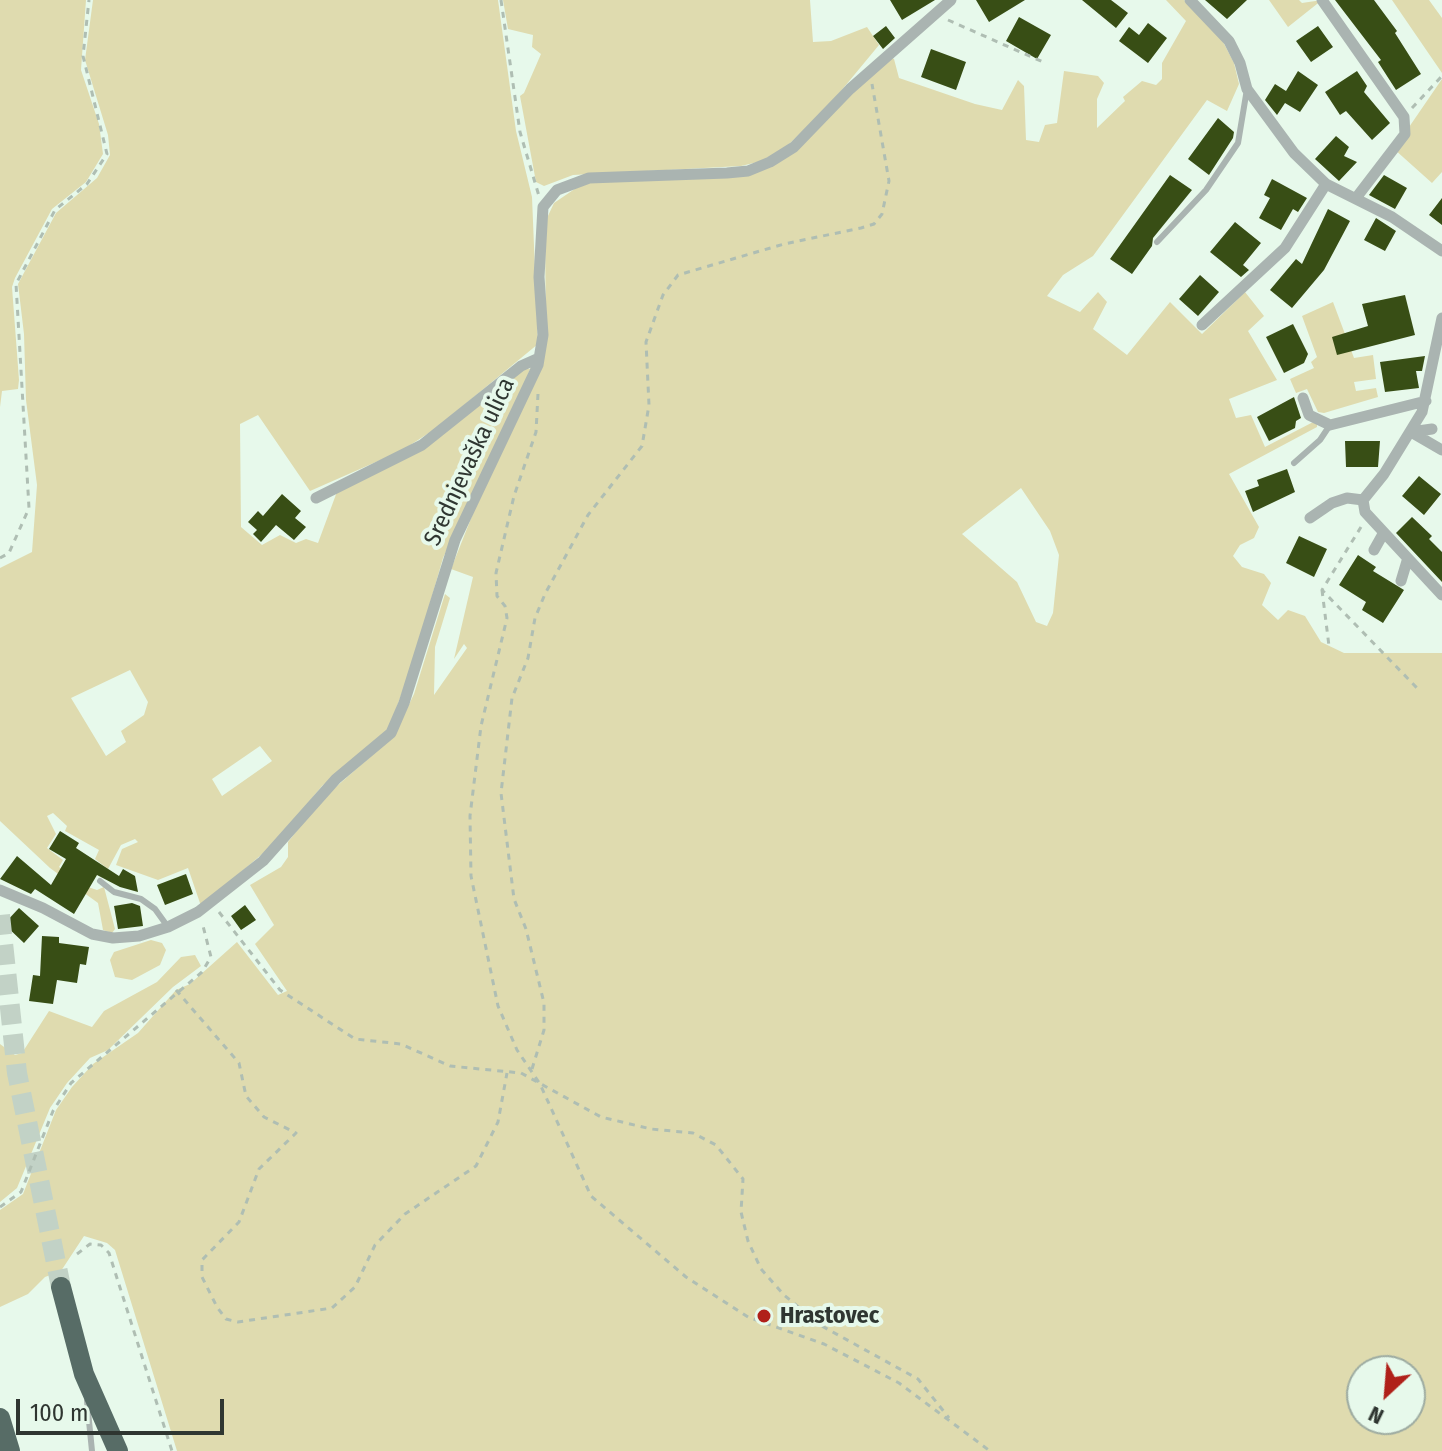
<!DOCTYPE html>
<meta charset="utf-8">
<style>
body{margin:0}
#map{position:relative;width:1442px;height:1451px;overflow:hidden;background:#e7f9eb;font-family:"Fira Sans Condensed",sans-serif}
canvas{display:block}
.north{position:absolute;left:1346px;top:1355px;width:80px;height:80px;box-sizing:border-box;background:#e7f9eb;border:2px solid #9daba1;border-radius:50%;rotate:206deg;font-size:22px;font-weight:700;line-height:32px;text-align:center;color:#2f3631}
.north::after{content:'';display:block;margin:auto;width:28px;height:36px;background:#b02019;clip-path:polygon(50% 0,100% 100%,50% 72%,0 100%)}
.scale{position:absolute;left:16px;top:1399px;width:208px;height:36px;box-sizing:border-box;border:4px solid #2f3631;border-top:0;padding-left:10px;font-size:24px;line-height:28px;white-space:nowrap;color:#2f3631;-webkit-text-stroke:6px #e7f9eb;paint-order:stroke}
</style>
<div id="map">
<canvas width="1442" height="1451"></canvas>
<div class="north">N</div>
<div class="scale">100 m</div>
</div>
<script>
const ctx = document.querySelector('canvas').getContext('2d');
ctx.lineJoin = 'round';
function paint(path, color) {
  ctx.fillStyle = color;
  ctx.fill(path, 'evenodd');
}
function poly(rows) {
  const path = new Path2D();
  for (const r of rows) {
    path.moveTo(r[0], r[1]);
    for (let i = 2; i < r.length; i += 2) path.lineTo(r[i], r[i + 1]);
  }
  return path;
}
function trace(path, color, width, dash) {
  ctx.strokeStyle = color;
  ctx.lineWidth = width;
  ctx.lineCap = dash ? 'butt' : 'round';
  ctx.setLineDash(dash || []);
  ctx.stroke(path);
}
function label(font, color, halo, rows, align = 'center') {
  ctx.font = font + ' "Fira Sans Condensed",sans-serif';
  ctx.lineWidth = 8;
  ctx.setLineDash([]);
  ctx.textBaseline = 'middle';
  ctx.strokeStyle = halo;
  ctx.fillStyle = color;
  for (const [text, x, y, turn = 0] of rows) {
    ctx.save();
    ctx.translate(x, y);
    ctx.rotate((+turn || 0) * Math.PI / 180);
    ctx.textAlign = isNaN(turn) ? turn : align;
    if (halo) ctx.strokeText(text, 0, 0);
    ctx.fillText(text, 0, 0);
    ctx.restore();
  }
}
const green = poly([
 [0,0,86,0,81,70,99,124,103,154,86,182,52,209,15,278,12,287,19,380,18,389,2,391,0,407],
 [93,0,498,0,516,131,532,197,538,344,435,429,401,451,310,491,258,415,240,424,241,527,262,545,280,535,296,543,306,539,318,543,338,489,404,458,523,368,531,369,443,558,414,659,390,726,377,741,322,786,274,844,201,906,188,868,158,880,116,865,122,849,138,842,135,839,121,845,108,869,95,859,99,850,65,831,67,826,53,813,47,816,56,834,47,848,63,860,59,867,88,887,97,890,104,887,115,929,112,933,103,930,98,903,50,868,0,821,0,568,32,552,37,485,26,400,24,334,18,284,56,213,97,178,110,155,108,135,85,60],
 [130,670,148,702,144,715,121,731,126,742,106,756,71,698],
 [260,746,272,761,222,796,212,779],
 [503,0,810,0,813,42,831,41,867,27,879,45,826,109,787,146,762,161,741,166,573,175,544,186,536,182,520,96,524,93,541,54,532,47,533,35,508,29],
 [1166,0,1184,0,1219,34,1234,63,1239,84,1227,111,1207,100,1093,256,1063,275,1047,296,1080,312,1098,292,1107,302,1093,329,1127,355,1170,302,1202,334,1245,292,1264,316,1248,331,1277,380,1229,399,1236,418,1251,415,1265,447,1317,420,1317,427,1229,474,1259,527,1254,538,1240,545,1233,556,1242,567,1264,574,1271,583,1262,605,1278,620,1288,610,1305,616,1321,642,1344,653,1442,653,1442,1451,177,1451,115,1250,107,1243,84,1236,61,1271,45,1277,28,1294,0,1307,0,1210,23,1194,56,1110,72,1087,93,1064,138,1033,176,990,190,984,237,942,278,995,287,991,255,944,274,925,250,885,281,867,288,857,288,842,321,800,394,736,414,694,445,594,450,598,435,647,434,695,467,648,464,644,454,659,473,577,451,569,546,329,545,237,547,218,554,203,585,182,772,165,888,56,894,59,899,78,975,104,1002,110,1018,80,1024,86,1026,140,1039,142,1045,125,1057,123,1064,71,1098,76,1104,83,1097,99,1097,128,1125,101,1123,97,1142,81,1156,85,1162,79,1162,63,1186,21],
 [1021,488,1050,531,1059,555,1053,613,1047,626,1036,622,1017,582,962,534],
 [1362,1371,1410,1371,1410,1419,1362,1419],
 [1269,0,1299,0,1302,3,1322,0,1288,27],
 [1392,0,1429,0,1442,18,1442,73],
 [1442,79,1442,172,1432,183,1394,149],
 [1333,302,1354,358,1373,355,1376,379,1354,382,1356,391,1376,388,1378,397,1324,413,1318,412,1307,389,1296,393,1290,379,1314,368,1311,362,1317,357,1302,316],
 [151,940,162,943,166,950,160,965,132,980,115,977,110,960,114,952],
 [195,955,201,966,173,987,108,1050,90,1058,67,1083,50,1108,17,1188,0,1202,0,1044,15,1055,22,1053,49,1011,92,1027,104,1011,157,982,181,957]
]);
const building = poly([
 [890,0,935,0,902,20],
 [976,0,1025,0,989,22],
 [1082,0,1111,0,1128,13,1116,28],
 [1205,0,1247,0,1227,19],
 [1335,0,1374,0,1397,31,1395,33,1421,74,1396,90,1378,62,1381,60],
 [1019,17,1051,35,1037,59,1006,41],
 [1148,23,1167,38,1148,63,1119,41,1129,27,1139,35],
 [886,26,895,38,883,49,873,36],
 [1318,26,1333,47,1311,62,1296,41],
 [931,49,966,62,956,90,921,77],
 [1298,71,1318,85,1300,112,1285,103,1277,115,1265,100,1275,84,1286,91],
 [1357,71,1367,86,1364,92,1390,123,1372,140,1346,111,1340,115,1325,92],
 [1218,118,1234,132,1233,138,1209,175,1188,159],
 [1336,136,1349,147,1344,156,1357,162,1339,181,1315,159],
 [1170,175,1192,190,1153,238,1152,246,1132,274,1110,259],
 [1384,175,1407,188,1395,209,1369,195],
 [1272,179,1307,198,1298,212,1293,209,1281,230,1259,218,1270,198,1264,195],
 [1442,198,1442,225,1429,215],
 [1328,209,1350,221,1324,270,1292,308,1270,290,1296,259,1302,264],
 [1376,218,1396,231,1385,251,1364,240],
 [1235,222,1261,243,1243,265,1249,270,1241,277,1210,252],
 [1200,275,1219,292,1198,316,1179,299],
 [1405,295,1415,335,1337,355,1332,337,1368,326,1362,304],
 [1293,324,1308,354,1304,363,1284,373,1266,337],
 [1425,356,1422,371,1416,371,1419,388,1385,392,1380,362],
 [1294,397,1301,418,1296,421,1295,428,1269,441,1257,417],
 [1345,441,1380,441,1378,467,1346,467],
 [1287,469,1295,492,1253,512,1245,491,1259,486,1257,480],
 [1419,476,1441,494,1424,515,1402,496],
 [282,494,301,511,295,518,306,527,294,540,276,525,261,542,253,534,257,530,248,522,258,511,263,516],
 [1412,517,1432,536,1429,539,1442,552,1442,582,1396,533],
 [1299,536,1327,549,1314,577,1286,563],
 [1358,555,1376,567,1373,571,1404,590,1383,623,1362,610,1366,602,1339,585],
 [60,831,79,843,76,848,119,876,123,869,135,876,138,892,120,887,97,875,74,914,35,889,31,894,0,879,17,856,51,885,66,859,49,849],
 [186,874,193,894,165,905,157,885],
 [132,903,140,906,143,926,118,929,114,906],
 [245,905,256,920,241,930,231,916],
 [19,908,39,926,24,943,4,924],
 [42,936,59,937,59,943,89,947,86,965,80,964,77,983,57,980,53,1004,29,1001,33,975,40,976]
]);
const highwayTunnel = poly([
 [0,915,17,1073,61,1287]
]);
const path = poly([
 [501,0,520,132,539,196],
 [948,20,1043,62],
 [1412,108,1442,76],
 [538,394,536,432,514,496,496,573,497,596,505,606,507,618,481,726,470,816,471,876,498,1006,517,1050,540,1084,591,1196,686,1277,748,1317,824,1344,899,1383,990,1451],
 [1361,527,1322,590,1417,688],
 [0,558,9,553,29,508,16,284,55,210,87,184,107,154,83,56,89,0],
 [1322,590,1329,646],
 [219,912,280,990,355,1039,401,1044,450,1066,521,1073,601,1117,651,1129,693,1133,716,1145,743,1179,741,1212,748,1241,761,1269,784,1295,820,1325,918,1379,949,1418],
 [176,990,239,1063,246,1096,264,1117,296,1133,259,1169,239,1222,202,1260,202,1277,217,1307,226,1319,238,1322,332,1308,355,1287,375,1245,405,1214,476,1166,498,1122,507,1073],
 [532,1069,544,1030,544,1003,526,929,514,899,501,793,512,698,528,658,535,618,545,594,588,515,642,446,649,405,646,342,663,295,678,275,784,244,861,228,874,224,882,214,889,181,872,84],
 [0,1207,21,1192,53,1111,71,1083,202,972,211,957,202,922],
 [77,1254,90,1244,101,1245,109,1253,172,1451]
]);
const lane = poly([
 [1157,242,1206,190,1238,143,1247,89],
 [1294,463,1320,440,1330,425],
 [100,881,114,892,141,899,155,909,168,927],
 [87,1401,92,1451]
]);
const street = poly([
 [1190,0,1229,41,1240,63,1247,89,1294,153,1326,184,1392,217,1442,251],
 [1322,0,1404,117,1405,134,1356,198],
 [1442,318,1422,412,1384,474,1363,500,1365,512,1442,595],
 [1202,325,1285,248,1326,184],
 [1303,398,1309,415,1330,425,1426,401],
 [1432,429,1411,432,1442,450],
 [316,498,422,445,521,366,539,358],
 [1310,518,1332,503,1347,498,1363,500],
 [1374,550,1383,534],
 [1401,581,1407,561],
 [0,890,43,908,92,934,113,938,139,936,168,927,198,912,263,861,336,779,391,733,404,703,455,540,538,365,543,335,539,277,543,207,557,190,589,178,727,173,748,171,770,162,794,147,850,89,951,0]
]);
const highway = poly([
 [61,1287,84,1374,118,1451],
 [0,1418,10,1451]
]);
const markers = [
 [764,1316,8,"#b02019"]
];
const streetNames = [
 ["Srednjevaška ulica",470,462,-65]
];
const poiNames = [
 ["Hrastovec",780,1316]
];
paint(green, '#dfdbaf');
paint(building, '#384e15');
trace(highwayTunnel, '#c2d2c6', 20, [20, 10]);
trace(path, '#afbeb3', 3, [6, 6]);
trace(lane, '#aab4b1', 6);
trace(street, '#aab4b1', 11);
trace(highway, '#576c66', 20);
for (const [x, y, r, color] of markers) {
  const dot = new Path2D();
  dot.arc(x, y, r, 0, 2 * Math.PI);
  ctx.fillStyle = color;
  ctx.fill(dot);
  trace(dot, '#e7f9eb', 3);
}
label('24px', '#2f3631', '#e7f9eb', streetNames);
label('bold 24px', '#2f3631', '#e7f9eb', poiNames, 'left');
</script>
